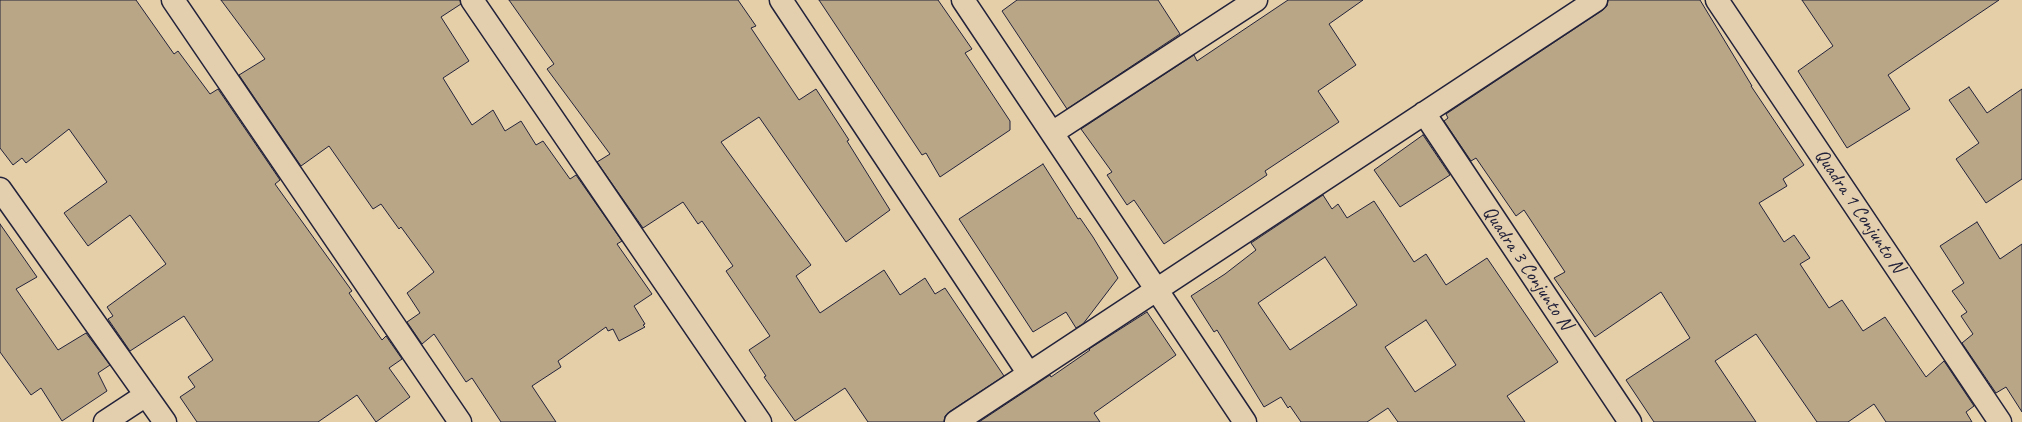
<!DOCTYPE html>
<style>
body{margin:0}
canvas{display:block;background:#e5cfa9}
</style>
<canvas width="2022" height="422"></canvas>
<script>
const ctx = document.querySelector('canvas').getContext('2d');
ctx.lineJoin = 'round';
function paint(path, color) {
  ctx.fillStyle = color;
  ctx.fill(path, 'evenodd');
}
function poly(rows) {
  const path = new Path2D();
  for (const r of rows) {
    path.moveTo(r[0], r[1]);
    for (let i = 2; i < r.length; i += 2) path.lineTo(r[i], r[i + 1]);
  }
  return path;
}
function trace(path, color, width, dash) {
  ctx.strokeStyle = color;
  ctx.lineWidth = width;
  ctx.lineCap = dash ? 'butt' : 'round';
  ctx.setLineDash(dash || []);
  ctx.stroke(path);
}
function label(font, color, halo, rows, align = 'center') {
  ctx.font = font + ' Caveat,sans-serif';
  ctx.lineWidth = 3;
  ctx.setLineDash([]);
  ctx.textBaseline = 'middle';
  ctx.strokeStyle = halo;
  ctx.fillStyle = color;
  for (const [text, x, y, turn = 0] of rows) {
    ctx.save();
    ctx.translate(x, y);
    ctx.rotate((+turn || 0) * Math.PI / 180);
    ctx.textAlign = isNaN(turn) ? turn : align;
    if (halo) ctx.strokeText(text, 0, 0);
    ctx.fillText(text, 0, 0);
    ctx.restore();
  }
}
const building = poly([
 [0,0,136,0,174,54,178,51,210,94,218,89,280,180,275,184,352,291,349,293,382,340,386,336,402,359,389,368,410,397,376,422,357,395,318,422,197,422,180,397,195,387,188,377,213,360,184,316,130,351,108,319,113,316,107,307,166,264,130,215,88,246,64,213,107,182,69,129,26,163,22,158,13,165,0,148,0,0],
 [221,0,460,0,461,4,441,17,469,61,443,78,472,125,493,110,505,131,521,121,536,145,543,141,570,179,576,175,622,241,617,244,652,294,634,306,645,324,643,325,645,327,619,341,613,329,608,331,606,327,558,361,561,367,532,386,556,422,501,422,472,378,466,382,434,334,422,344,407,322,420,313,407,293,434,272,401,227,399,229,381,204,373,209,329,146,301,166,239,75,265,59,221,0],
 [509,0,738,0,756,26,751,28,799,100,816,89,849,140,847,141,890,210,846,242,759,117,721,142,811,265,796,276,820,313,884,270,900,295,925,278,935,294,945,288,1004,376,949,412,945,416,944,422,868,422,845,388,795,421,764,377,766,376,749,350,770,336,726,271,733,266,702,221,698,224,683,202,643,228,597,162,610,154,547,69,554,64,509,0],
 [819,0,938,0,972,49,965,53,1010,121,1010,130,940,177,926,153,922,155,819,0],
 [1017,0,1158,0,1180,34,1067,109,1002,11,1017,0],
 [1288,0,1363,0,1329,24,1356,65,1318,91,1339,122,1265,171,1267,175,1164,244,1134,200,1127,205,1107,175,1112,172,1081,129,1194,55,1197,61,1288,0],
 [1608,0,1700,0,1752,86,1751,86,1804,165,1783,179,1787,186,1759,203,1784,242,1794,235,1810,258,1800,264,1829,308,1842,300,1863,331,1885,317,1926,377,1944,361,1974,406,1966,412,1972,422,1886,422,1874,404,1848,422,1817,422,1756,334,1715,361,1756,422,1654,422,1626,380,1690,338,1661,292,1595,337,1554,278,1565,272,1524,210,1516,216,1476,158,1471,161,1444,121,1448,118,1446,114,1603,10,1607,6,1608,0],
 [1802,0,1999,0,1888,75,1910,109,1847,148,1798,71,1833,46,1802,0],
 [1969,87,1987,113,2022,89,2022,179,1986,203,1956,159,1979,143,1949,100,1969,87],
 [1423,135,1450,175,1400,207,1374,170,1423,135],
 [1043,164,1078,219,1080,218,1093,237,1118,278,1083,324,1076,328,1066,312,1033,332,959,219,1043,164],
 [1323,195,1332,209,1338,204,1347,218,1374,201,1414,262,1426,254,1446,285,1487,258,1558,362,1507,396,1525,422,1398,422,1388,408,1367,422,1301,422,1290,406,1288,408,1281,397,1264,407,1217,330,1214,332,1191,296,1225,274,1256,250,1251,243,1323,195],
 [1325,257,1357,305,1290,350,1258,303,1325,257],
 [1426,320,1456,365,1415,392,1385,347,1426,320],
 [1977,222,2000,259,2022,244,2022,412,2006,387,1996,393,1962,343,1973,334,1961,316,1967,312,1952,291,1964,283,1940,246,1977,222],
 [0,224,37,277,16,289,58,350,86,333,110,365,98,373,107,391,62,421,41,388,31,395,0,352,0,224],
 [1147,312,1176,355,1094,413,1100,422,979,422,1050,375,1051,377,1090,350,1089,349,1147,312]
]);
const minor = poly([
 [173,0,460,422],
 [472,0,760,422],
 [781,0,1029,374],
 [963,0,1245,422],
 [1717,0,2000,422],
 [1424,113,1630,422],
 [1052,133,1256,0],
 [0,189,165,422],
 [105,422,146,395],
 [956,422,1596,0]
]);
const streetNames = [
 ["Quadra 1 Conjunto N",1859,211,56],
 ["Quadra 3 Conjunto N",1527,268,56]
];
paint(building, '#b9a687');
trace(building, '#22223b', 1);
trace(minor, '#22223b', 25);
trace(minor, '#e3cead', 22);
label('20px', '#22223b', '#e3cead', streetNames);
</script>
